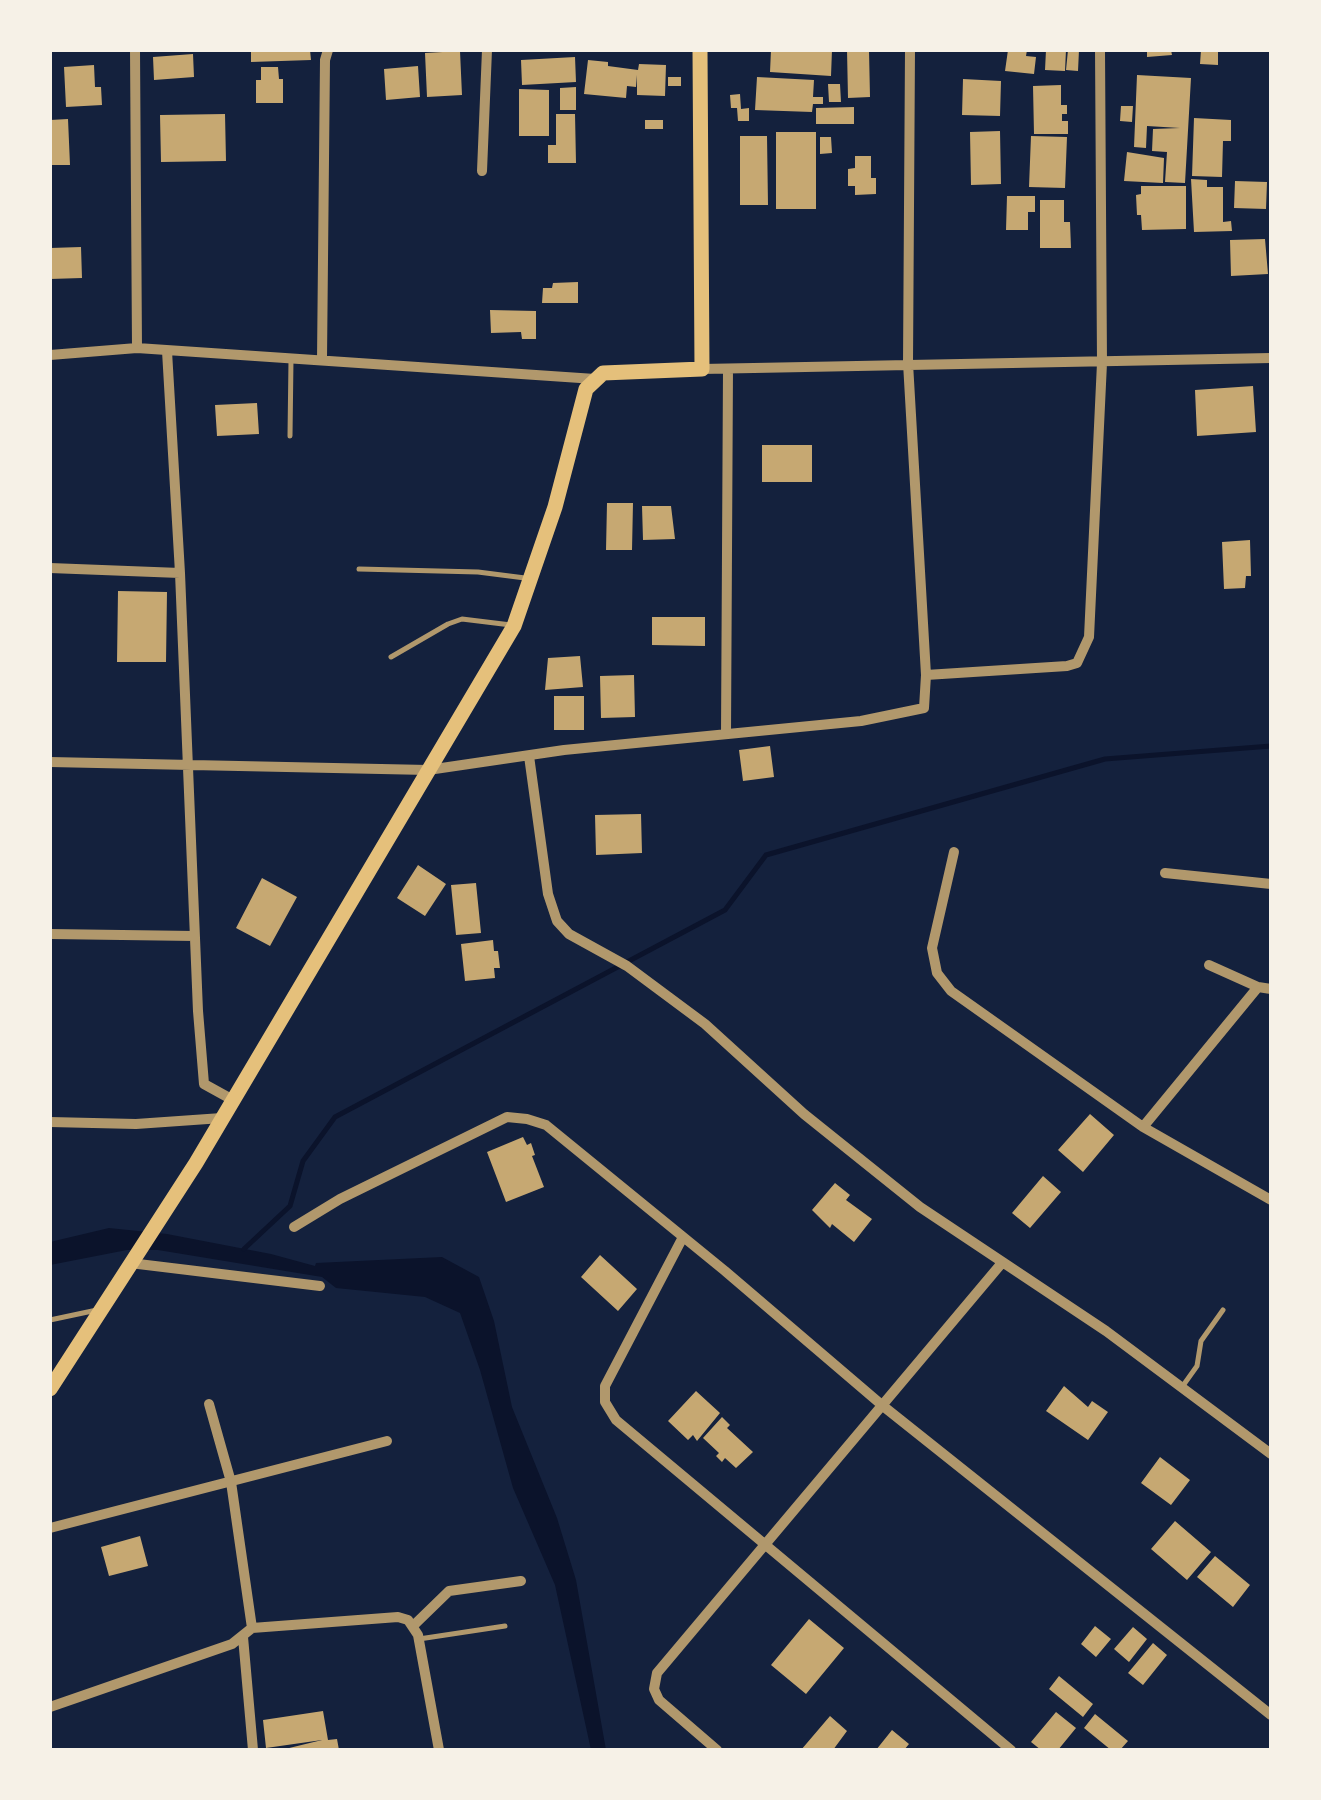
<!DOCTYPE html>
<style>
body{margin:0}
#map{position:relative;width:1321px;height:1800px;overflow:hidden;background:#14213d;font-family:"Golos Text",sans-serif}
canvas{display:block}
.frame{position:absolute;inset:0;border:52px solid #f6f1e7;pointer-events:none}
</style>
<div id="map">
<canvas width="1321" height="1800"></canvas>
<div class="frame"></div>
</div>
<script>
const ctx = document.querySelector('canvas').getContext('2d');
ctx.lineJoin = 'round';
function paint(path, color) {
  ctx.fillStyle = color;
  ctx.fill(path, 'evenodd');
}
function poly(rows) {
  const path = new Path2D();
  for (const r of rows) {
    path.moveTo(r[0], r[1]);
    for (let i = 2; i < r.length; i += 2) path.lineTo(r[i], r[i + 1]);
  }
  return path;
}
function trace(path, color, width, dash) {
  ctx.strokeStyle = color;
  ctx.lineWidth = width;
  ctx.lineCap = dash ? 'butt' : 'round';
  ctx.setLineDash(dash || []);
  ctx.stroke(path);
}
const water = poly([
 [109,1228,167,1234,271,1254,315,1266,316,1263,442,1257,479,1277,494,1321,512,1407,557,1518,576,1580,606,1750,591,1750,555,1585,513,1488,480,1370,460,1313,425,1297,336,1288,322,1277,158,1250,127,1250,50,1265,50,1242]
]);
const stream = poly([
 [244,1249,290,1206,303,1161,335,1117,725,910,766,855,1105,759,1271,746]
]);
const building = poly([
 [251,50,310,50,311,60,251,62],
 [771,50,832,50,831,76,770,72],
 [847,50,869,50,870,97,848,98],
 [1008,50,1027,50,1026,56,1036,57,1034,74,1005,71],
 [1046,50,1066,50,1065,71,1045,70],
 [1068,50,1079,50,1078,71,1066,70],
 [1147,50,1171,50,1172,55,1147,57],
 [1201,50,1218,50,1218,65,1200,64],
 [460,51,462,95,427,97,425,53],
 [193,54,194,77,154,80,153,57],
 [575,57,576,82,522,85,521,60],
 [588,60,608,62,608,66,638,70,639,64,666,65,665,96,637,95,637,75,636,87,627,86,626,98,584,94],
 [94,65,95,87,101,87,102,105,66,107,64,67],
 [418,66,420,97,386,100,384,69],
 [261,67,278,67,279,79,283,79,283,103,256,103,256,80,261,80],
 [1137,75,1191,78,1185,183,1165,182,1167,152,1152,151,1153,129,1180,128,1147,126,1146,148,1134,147],
 [668,77,681,77,681,86,668,86],
 [757,77,814,80,813,97,823,97,823,104,813,104,812,112,755,110],
 [963,79,1001,81,1000,116,962,115],
 [828,84,840,84,841,102,829,102],
 [1061,85,1061,105,1067,105,1067,114,1062,114,1062,121,1068,121,1068,134,1034,134,1033,86],
 [576,87,576,110,560,110,560,88],
 [519,89,549,90,549,136,519,136],
 [740,94,741,109,749,108,749,121,738,121,737,108,731,108,730,95],
 [1121,106,1133,106,1132,122,1120,121],
 [854,107,854,124,816,124,816,108],
 [225,114,226,161,161,162,160,115],
 [556,114,575,114,576,163,548,163,548,145,556,145],
 [1194,118,1231,120,1231,141,1223,141,1222,177,1192,176],
 [68,119,70,165,50,165,50,120],
 [645,120,663,120,663,129,645,129],
 [1000,131,1001,184,971,185,970,132],
 [776,132,816,132,816,209,776,209],
 [740,136,767,136,768,205,740,205],
 [1031,136,1067,137,1065,188,1029,187],
 [820,137,831,137,832,153,820,154],
 [1127,152,1164,158,1163,183,1124,181],
 [855,156,871,156,871,178,876,178,876,194,855,195,855,186,848,186,848,169,855,168],
 [1191,179,1207,180,1207,187,1223,187,1223,222,1231,221,1232,231,1194,232],
 [1235,181,1267,182,1266,209,1234,208],
 [1141,186,1186,186,1186,229,1142,230,1141,215,1137,215,1136,195,1141,194],
 [1007,196,1035,196,1035,212,1028,212,1028,230,1006,230],
 [1040,200,1064,200,1064,222,1070,222,1071,248,1040,248],
 [1265,239,1268,274,1231,276,1230,240],
 [81,247,82,278,50,279,50,248],
 [578,282,578,303,542,303,543,288,552,288,553,283],
 [490,310,536,311,536,339,522,339,521,332,491,333],
 [1253,386,1256,432,1197,436,1195,390],
 [257,403,259,434,217,436,215,405],
 [762,445,812,445,812,482,762,482],
 [607,503,633,503,632,550,606,550],
 [642,506,671,506,675,539,643,540],
 [1250,540,1251,576,1246,576,1245,588,1224,589,1222,542],
 [118,591,167,592,166,662,117,662],
 [652,617,705,617,705,646,652,645],
 [580,656,583,687,545,690,548,658],
 [634,675,635,717,601,718,600,676],
 [554,696,584,696,584,730,554,730],
 [770,746,774,777,743,781,739,750],
 [641,814,642,853,596,855,595,815],
 [418,865,446,884,425,916,397,898],
 [262,878,297,897,270,946,236,928],
 [476,883,481,933,456,935,451,885],
 [493,940,494,951,498,951,500,968,494,968,495,978,465,981,461,944],
 [1090,1114,1114,1135,1083,1172,1058,1150],
 [523,1137,527,1145,531,1143,535,1155,532,1156,544,1187,506,1202,487,1152],
 [1043,1176,1061,1192,1030,1228,1012,1213],
 [835,1183,850,1195,846,1200,872,1219,854,1242,832,1224,830,1228,812,1210],
 [600,1255,637,1289,618,1311,581,1277],
 [1064,1386,1088,1407,1092,1401,1108,1412,1088,1440,1046,1411],
 [696,1391,720,1413,697,1441,693,1435,688,1440,668,1421],
 [722,1417,730,1425,727,1428,753,1452,736,1468,725,1458,722,1462,716,1456,719,1453,703,1438],
 [1160,1457,1190,1480,1171,1505,1141,1483],
 [1175,1521,1211,1552,1187,1580,1151,1549],
 [140,1536,148,1566,109,1576,101,1547],
 [1215,1556,1250,1585,1233,1607,1197,1577],
 [809,1619,844,1648,806,1694,771,1665],
 [1095,1626,1111,1639,1096,1657,1081,1644],
 [1133,1627,1147,1639,1129,1662,1114,1649],
 [1153,1643,1167,1655,1143,1685,1128,1673],
 [1059,1676,1093,1704,1083,1717,1049,1689],
 [323,1711,328,1740,337,1739,339,1750,281,1750,322,1740,266,1748,263,1720],
 [1056,1712,1076,1728,1058,1750,1041,1750,1031,1742],
 [1095,1714,1128,1741,1120,1750,1111,1750,1084,1728],
 [830,1716,847,1731,833,1750,801,1750],
 [892,1730,909,1744,904,1750,876,1750]
]);
const service = poly([
 [290,436,291,360],
 [359,569,478,572,525,578],
 [391,657,448,624,462,619,511,625],
 [50,1320,97,1310],
 [1182,1387,1197,1366,1201,1341,1223,1310],
 [419,1639,505,1626]
]);
const minor = poly([
 [135,50,137,348],
 [482,171,487,50],
 [167,351,180,573,198,1011,204,1084,233,1100],
 [50,355,137,348,595,379],
 [322,359,325,60,328,50],
 [702,369,1271,358],
 [50,568,180,573],
 [926,675,1067,666,1077,663,1089,637,1102,363,1100,50],
 [726,734,728,369],
 [529,756,548,894,557,921,569,934,627,966,705,1024,804,1114,920,1207,1106,1331,1271,1454],
 [50,762,428,770,564,750,861,721,924,708,926,675,908,363,910,50],
 [954,852,932,948,937,973,951,991,1143,1127,1271,1200],
 [1165,873,1271,884],
 [50,934,194,936],
 [1209,965,1258,987],
 [50,1122,136,1124,222,1118],
 [1143,1127,1258,987,1271,989],
 [294,1227,340,1199,507,1117,527,1119,546,1125,725,1271,883,1406,1271,1715],
 [683,1237,605,1386,605,1402,616,1420,1011,1750],
 [130,1263,320,1286],
 [209,1404,231,1482,252,1628],
 [50,1528,387,1441],
 [413,1626,449,1591,521,1581],
 [243,1637,253,1750],
 [50,1707,232,1644,252,1628,398,1617,408,1620,418,1635,439,1750],
 [717,1750,659,1700,654,1689,657,1673,1001,1264]
]);
const secondary = poly([
 [50,1389,196,1163,514,626,555,507,586,389,603,373,702,369,700,50]
]);
paint(water, '#0b132b');
trace(stream, '#0b132b', 5);
paint(building, '#c6a872');
trace(service, '#b1986c', 5);
trace(minor, '#b1986c', 10);
trace(secondary, '#e5c07b', 15);
</script>
